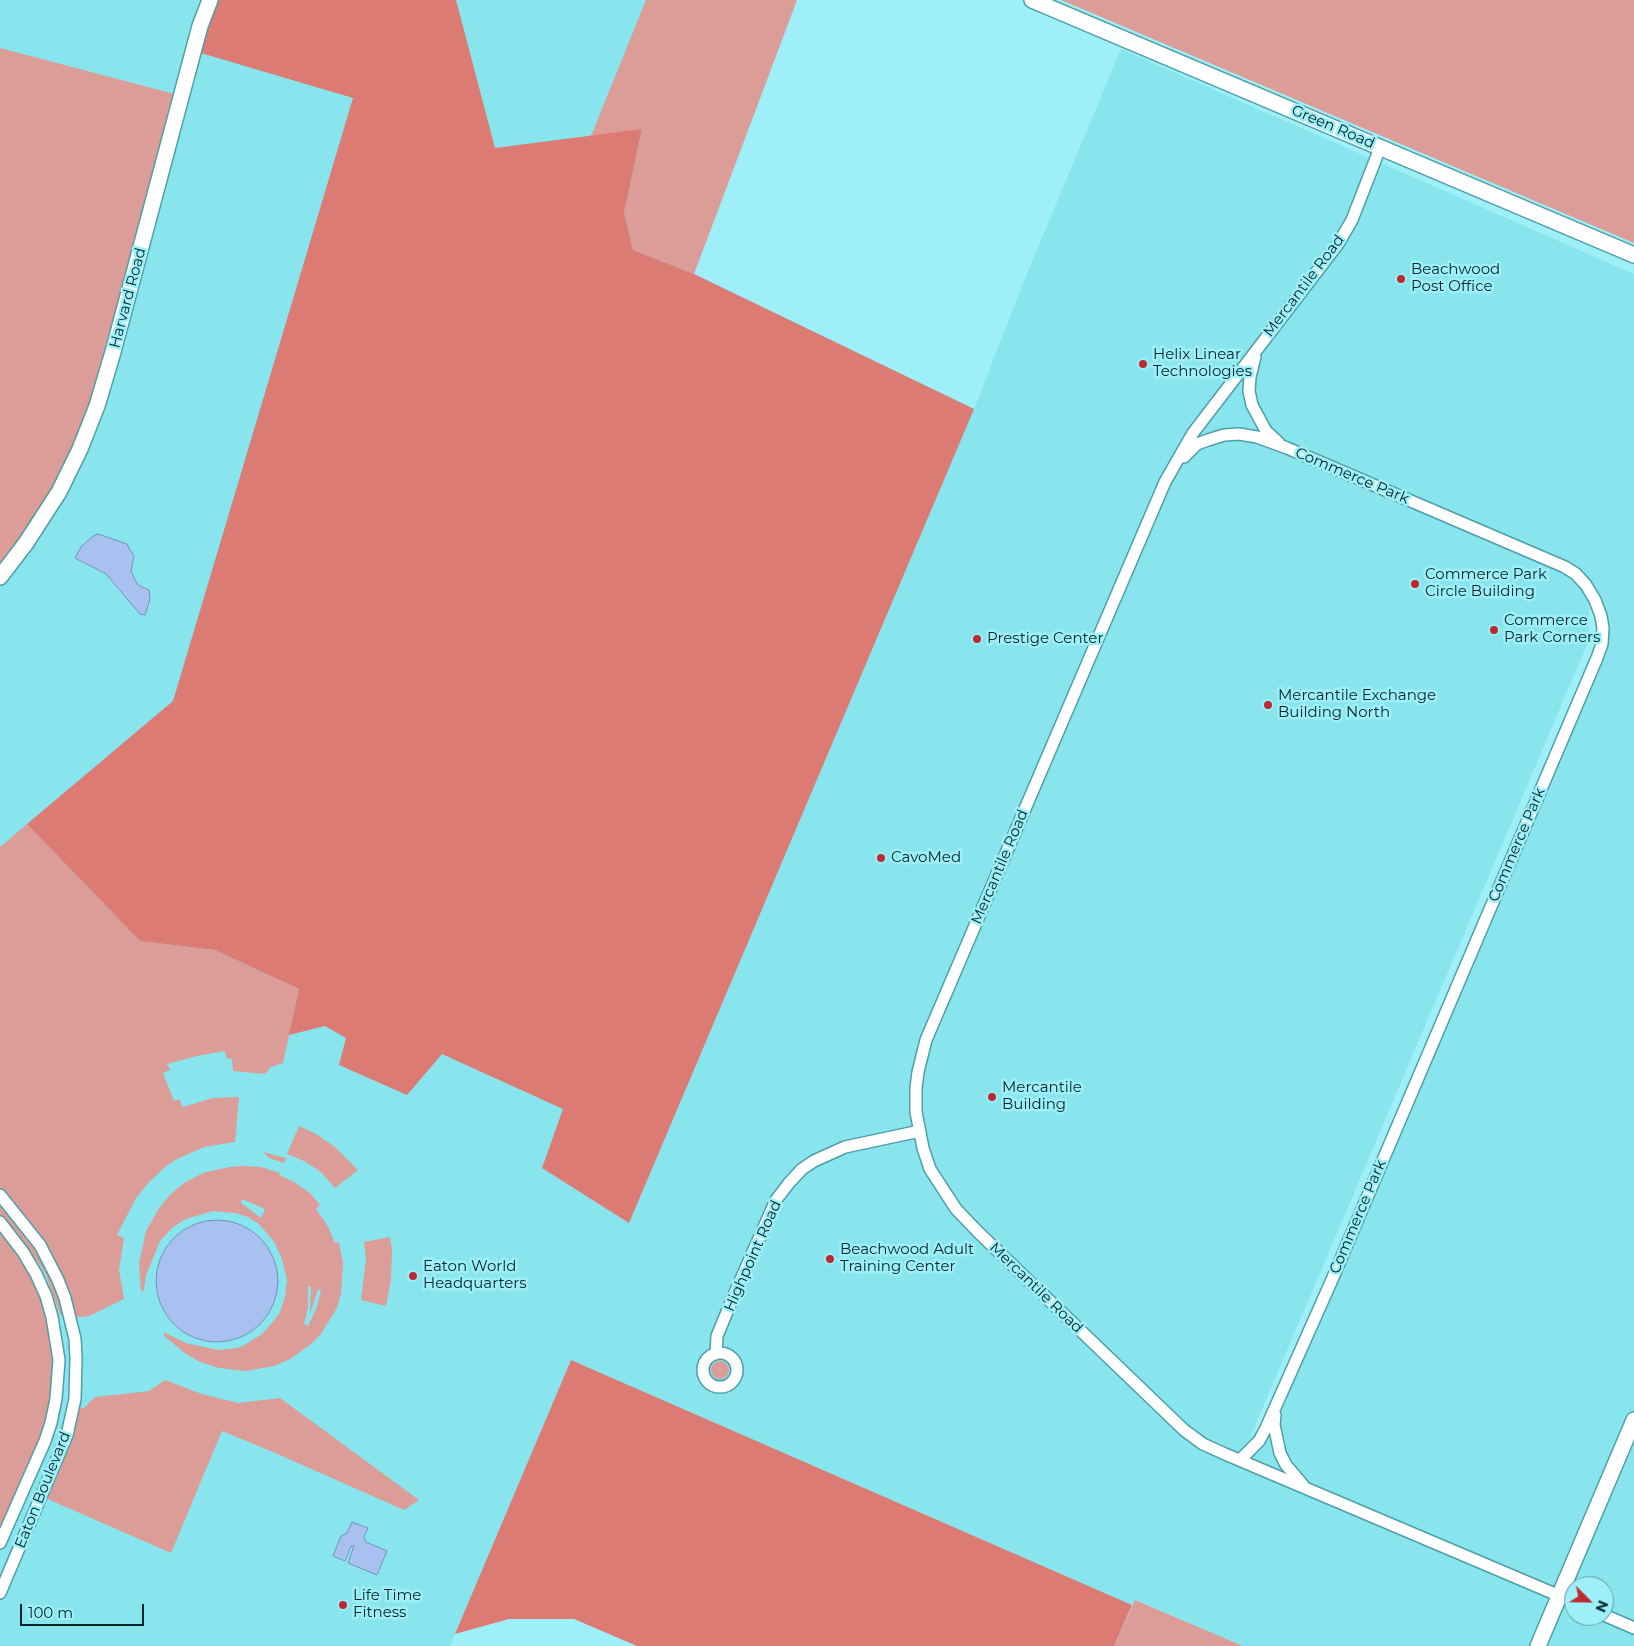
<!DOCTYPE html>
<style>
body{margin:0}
#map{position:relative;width:1634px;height:1646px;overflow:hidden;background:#9eeff8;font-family:Montserrat,sans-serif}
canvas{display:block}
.north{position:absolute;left:1564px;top:1576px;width:50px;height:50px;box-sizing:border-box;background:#9eeff8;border:1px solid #609fa5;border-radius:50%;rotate:113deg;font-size:14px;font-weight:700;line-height:20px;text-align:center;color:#022629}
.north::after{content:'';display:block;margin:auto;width:18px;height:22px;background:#ba2a30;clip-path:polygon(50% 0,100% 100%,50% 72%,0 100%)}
.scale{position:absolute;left:20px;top:1604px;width:124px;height:22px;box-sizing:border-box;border:2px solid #022629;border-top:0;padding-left:6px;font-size:15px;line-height:18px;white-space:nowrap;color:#022629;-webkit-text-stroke:4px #9eeff8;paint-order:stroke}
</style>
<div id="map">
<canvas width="1634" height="1646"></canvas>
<div class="north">N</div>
<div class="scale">100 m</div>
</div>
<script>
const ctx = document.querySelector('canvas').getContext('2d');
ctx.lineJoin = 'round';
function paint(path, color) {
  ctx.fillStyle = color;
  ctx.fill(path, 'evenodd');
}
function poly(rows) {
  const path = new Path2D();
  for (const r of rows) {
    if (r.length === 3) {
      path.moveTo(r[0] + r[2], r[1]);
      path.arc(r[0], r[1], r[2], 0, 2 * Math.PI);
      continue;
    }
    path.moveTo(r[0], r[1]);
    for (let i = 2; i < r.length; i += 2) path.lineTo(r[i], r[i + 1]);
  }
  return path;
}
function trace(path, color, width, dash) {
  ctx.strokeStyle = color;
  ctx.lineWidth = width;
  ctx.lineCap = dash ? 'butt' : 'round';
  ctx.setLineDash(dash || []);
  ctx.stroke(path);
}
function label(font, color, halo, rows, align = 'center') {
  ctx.font = font + ' Montserrat,sans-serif';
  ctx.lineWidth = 5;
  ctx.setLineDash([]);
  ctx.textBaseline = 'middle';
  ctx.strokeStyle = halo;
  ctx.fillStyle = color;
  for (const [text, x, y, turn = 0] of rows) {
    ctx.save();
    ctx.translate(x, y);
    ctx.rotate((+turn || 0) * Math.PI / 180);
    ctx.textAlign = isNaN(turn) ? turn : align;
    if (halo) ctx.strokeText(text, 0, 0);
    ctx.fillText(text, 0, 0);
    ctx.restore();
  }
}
const built = poly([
 [0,0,797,0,694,274,974,409,1026,276,1121,49,1634,274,1634,1646,1243,1646,1136,1600,1132,1605,571,1360,450,1646,0,1646],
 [1589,591,1603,628,1528,818,1276,1406,1249,1440,1589,640],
 [1574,1586,1604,1586,1604,1616,1574,1616]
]);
const green = poly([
 [646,0,797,0,694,274,633,250,624,213,642,130,591,136],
 [1061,0,1634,0,1634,243],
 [0,48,182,96,80,449,0,577],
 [27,824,140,941,215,950,299,989,283,1063,271,1067,265,1074,233,1071,232,1059,226,1058,225,1051,197,1056,167,1064,170,1070,163,1073,174,1101,179,1099,183,1107,213,1098,239,1097,235,1142,204,1147,175,1160,165,1167,150,1181,136,1198,117,1235,124,1238,119,1270,124,1299,89,1316,81,1317,70,1316,58,1280,0,1195,0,847],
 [299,1126,316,1134,335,1147,358,1170,335,1188,321,1172,304,1161,287,1154],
 [263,1152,286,1158,284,1163,269,1158],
 [244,1166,261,1167,280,1173,279,1175,294,1182,310,1193,320,1205,316,1209,327,1225,335,1243,339,1242,343,1263,341,1294,337,1308,320,1335,311,1344,290,1359,274,1366,246,1371,219,1368,200,1362,186,1354,163,1335,165,1333,186,1343,218,1350,238,1348,246,1344,262,1334,273,1322,280,1312,285,1297,287,1280,282,1259,275,1243,259,1224,248,1217,235,1213,213,1211,186,1219,173,1227,160,1241,146,1275,144,1290,141,1292,139,1263,146,1231,159,1208,171,1194,184,1183,203,1173,229,1167],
 [242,1199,265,1209,261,1218,241,1203],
 [308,1286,311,1287,310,1314,318,1289,321,1290,317,1307,308,1326,304,1324,308,1308],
 [0,1203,31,1242,49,1271,56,1286,64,1315,63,1316,60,1314,46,1275,40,1265,0,1215],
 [0,1222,10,1234,52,1317,56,1399,0,1543],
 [390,1237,392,1250,391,1279,386,1306,361,1300,366,1259,364,1242],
 [720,1370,9],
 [165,1380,202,1394,238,1403,280,1398,419,1500,404,1510,273,1452,222,1431,171,1553,41,1496,73,1407,84,1408,95,1397,149,1391],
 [1135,1600,1243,1646,1114,1646]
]);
const forest = poly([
 [210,0,456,0,495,148,642,129,624,213,633,250,694,274,974,409,629,1223,542,1168,563,1109,442,1054,407,1095,339,1065,346,1038,325,1026,289,1035,299,989,215,950,140,941,27,824,173,701,353,98,194,51],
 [571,1360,1132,1605,1114,1646,637,1646,574,1619,509,1619,455,1634]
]);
const water = poly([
 [98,534,127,544,129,548,134,556,131,571,135,580,138,585,149,590,150,599,145,615,140,614,106,574,75,558,81,547,93,536,98,534],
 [217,1281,61],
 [352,1522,368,1528,364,1537,366,1542,387,1551,377,1575,348,1563,354,1546,351,1546,345,1561,333,1556,341,1536,347,1533,352,1522]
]);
const minor = poly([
 [1380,148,1352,220,1338,244,1193,433,1165,482,926,1040,918,1072,916,1088,916,1112,923,1148,930,1169,956,1209,978,1232,1184,1430,1203,1444,1225,1454,1574,1602],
 [1255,357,1250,377,1249,391,1252,405,1266,431,1279,443],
 [1184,457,1197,444,1208,440,1224,435,1239,434,1257,437,1287,448,1565,567,1576,574,1586,585,1595,600,1601,616,1603,628,1602,644,1597,658,1331,1282,1266,1428,1259,1441,1240,1460],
 [0,1195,40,1245,58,1280,65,1298,75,1339,76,1358,75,1399,67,1435,0,1593],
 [0,1222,23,1252,36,1274,46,1296,52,1317,59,1360,56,1399,51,1423,45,1441,0,1543],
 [720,1370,17],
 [716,1354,717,1336,734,1295,776,1200,789,1183,802,1169,814,1161,845,1147,920,1131],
 [1275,1415,1274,1425,1280,1453,1286,1465,1303,1485],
 [1604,1615,1634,1628]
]);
const major = poly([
 [1032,0,1634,255],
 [0,577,26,543,59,492,80,449,97,406,113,352,200,26,210,0],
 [1538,1646,1634,1420]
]);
const markers = [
 [1401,279,5,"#ba2a30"],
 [1143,364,5,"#ba2a30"],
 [1415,584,5,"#ba2a30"],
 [1494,630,5,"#ba2a30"],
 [977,639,5,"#ba2a30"],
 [1268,705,5,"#ba2a30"],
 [881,858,5,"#ba2a30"],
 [992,1097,5,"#ba2a30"],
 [830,1259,5,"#ba2a30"],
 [413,1276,5,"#ba2a30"],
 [343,1605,5,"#ba2a30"]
];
const streetNames = [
 ["Green Road",1333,127,23],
 ["Mercantile Road",1304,286,-53],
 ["Harvard Road",128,298,-75],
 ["Commerce Park",1352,476,23],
 ["Commerce Park",1517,845,-67],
 ["Mercantile Road",1000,867,-67],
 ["Commerce Park",1358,1217,-67],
 ["Highpoint Road",753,1256,-66],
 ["Mercantile Road",1036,1288,44],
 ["Eaton Boulevard",43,1490,-68]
];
const poiNames = [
 ["Beachwood",1411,270],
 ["Post Office",1411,287],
 ["Helix Linear",1153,355],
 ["Technologies",1153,372],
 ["Commerce Park",1425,575],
 ["Circle Building",1425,592],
 ["Commerce",1504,621],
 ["Park Corners",1504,638],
 ["Prestige Center",987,639],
 ["Mercantile Exchange",1278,696],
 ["Building North",1278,713],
 ["CavoMed",891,858],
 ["Mercantile",1002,1088],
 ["Building",1002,1105],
 ["Beachwood Adult",840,1250],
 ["Training Center",840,1267],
 ["Eaton World",423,1267],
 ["Headquarters",423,1284],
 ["Life Time",353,1596],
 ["Fitness",353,1613]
];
paint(built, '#88e5ee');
paint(green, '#dc9c97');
paint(forest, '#dc7a74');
paint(water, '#a9c1f1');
trace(water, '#7792b5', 1);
trace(minor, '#4d9ea7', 14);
trace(major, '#4d9ea7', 18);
trace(minor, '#fff', 11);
trace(major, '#fff', 15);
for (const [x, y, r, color] of markers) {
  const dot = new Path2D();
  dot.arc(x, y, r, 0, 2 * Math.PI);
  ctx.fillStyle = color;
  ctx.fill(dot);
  trace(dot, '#9eeff8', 2);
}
label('15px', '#022629', '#9eeff8', streetNames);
label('15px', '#022629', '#9eeff8', poiNames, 'left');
</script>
